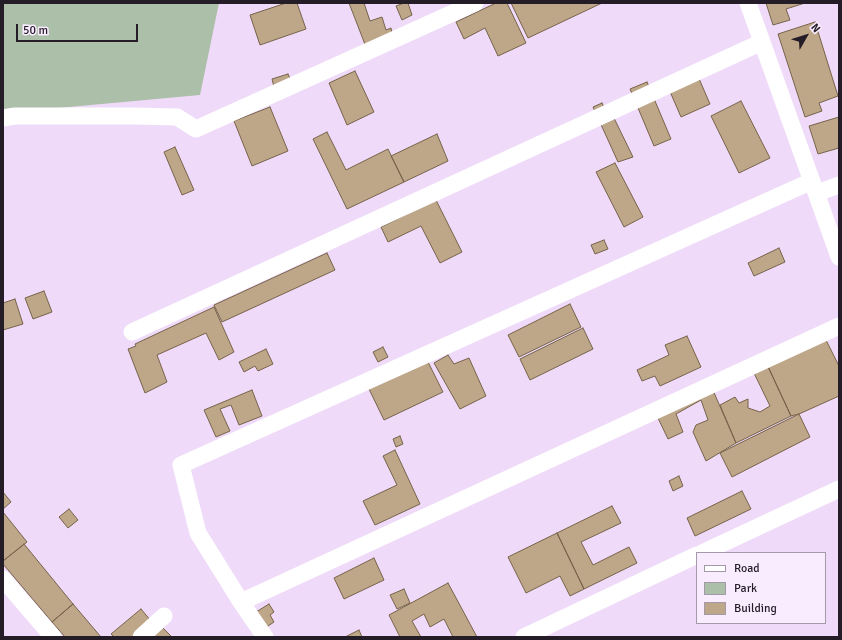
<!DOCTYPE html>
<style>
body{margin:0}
#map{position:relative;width:842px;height:640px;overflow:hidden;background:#efdbf9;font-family:Signika,sans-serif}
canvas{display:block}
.frame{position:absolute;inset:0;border:4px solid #241c27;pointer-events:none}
.legend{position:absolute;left:696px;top:552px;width:130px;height:72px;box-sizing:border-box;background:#f8ecfe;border:1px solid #a399a8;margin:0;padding:5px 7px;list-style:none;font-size:12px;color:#241c27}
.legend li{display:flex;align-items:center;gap:8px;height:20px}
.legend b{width:20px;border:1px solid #a399a8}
.north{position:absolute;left:786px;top:16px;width:40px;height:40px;-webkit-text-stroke:3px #f8ecfe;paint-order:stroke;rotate:51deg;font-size:11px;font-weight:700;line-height:16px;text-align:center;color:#241c27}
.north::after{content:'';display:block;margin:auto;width:14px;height:18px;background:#241c27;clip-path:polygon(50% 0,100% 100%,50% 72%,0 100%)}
.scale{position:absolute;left:16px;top:24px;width:122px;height:18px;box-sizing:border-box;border:2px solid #241c27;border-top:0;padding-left:5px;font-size:12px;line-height:14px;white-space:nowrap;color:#241c27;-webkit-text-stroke:3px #f8ecfe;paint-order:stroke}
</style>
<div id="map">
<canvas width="842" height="640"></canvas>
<div class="frame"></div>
<ul class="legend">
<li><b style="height:5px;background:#fff"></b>Road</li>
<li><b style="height:11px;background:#acbfa9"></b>Park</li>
<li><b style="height:11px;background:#bea689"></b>Building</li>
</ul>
<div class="north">N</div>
<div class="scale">50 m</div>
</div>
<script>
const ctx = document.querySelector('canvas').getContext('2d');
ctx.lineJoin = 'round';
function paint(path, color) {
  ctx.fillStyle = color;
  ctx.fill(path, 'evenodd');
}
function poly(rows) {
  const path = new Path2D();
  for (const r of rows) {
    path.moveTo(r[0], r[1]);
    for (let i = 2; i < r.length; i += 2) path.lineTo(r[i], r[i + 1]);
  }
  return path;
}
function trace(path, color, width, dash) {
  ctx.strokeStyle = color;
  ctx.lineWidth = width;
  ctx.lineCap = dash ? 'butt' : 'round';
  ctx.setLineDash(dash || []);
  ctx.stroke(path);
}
const green = poly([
 [3,3,219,3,200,95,3,113]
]);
const building = poly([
 [286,3,297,3,306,29,260,45,250,15,286,3],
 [349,3,364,3,370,21,382,17,386,30,391,28,393,37,366,47,349,3],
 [404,3,408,3,412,15,402,20,396,6,404,3],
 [496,3,507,3,526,43,498,56,485,28,464,39,456,22,496,3],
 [511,3,602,3,528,38,511,3],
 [766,3,805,3,786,9,790,20,773,25,766,3],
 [815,22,838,96,819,103,822,111,805,117,778,34,815,22],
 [355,71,374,112,347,125,329,83,355,71],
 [288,74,291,81,274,87,272,79,288,74],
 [697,74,710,104,681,117,668,87,697,74],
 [647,82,671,139,654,146,630,89,647,82],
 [741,101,770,158,739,173,711,116,741,101],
 [602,103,607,114,613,116,633,157,618,162,593,107,602,103],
 [270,107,288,151,252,166,234,121,270,107],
 [839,117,839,148,818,154,809,126,839,117],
 [327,132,346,170,388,149,404,182,347,209,313,139,327,132],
 [437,134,448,161,404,182,391,156,437,134],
 [175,147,194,190,182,195,164,152,175,147],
 [615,163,643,217,624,227,596,172,615,163],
 [436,200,462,252,440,263,421,226,388,242,381,227,436,200],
 [604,240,608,249,595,254,591,245,604,240],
 [779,248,785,262,754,276,748,263,779,248],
 [327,253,335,270,222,322,214,305,327,253],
 [44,291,52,312,33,319,25,298,44,291],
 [15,299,23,324,3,330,3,303,15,299],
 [570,304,581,327,519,357,508,335,570,304],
 [214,307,234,352,219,360,206,333,157,355,167,382,145,393,128,349,136,346,135,344,214,307],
 [583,328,593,349,530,380,520,359,583,328],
 [823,334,839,366,839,396,799,414,791,416,764,358,823,334],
 [687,336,701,367,660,386,655,376,642,381,637,370,669,355,665,345,687,336],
 [383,347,388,357,378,362,373,352,383,347],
 [266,349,273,364,258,371,255,366,244,372,239,362,266,349],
 [448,355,454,364,469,358,486,396,460,409,434,363,448,355],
 [764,358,791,416,736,443,720,405,735,397,739,403,748,399,748,408,760,412,770,406,753,371,764,358],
 [428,362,443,392,384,420,369,389,428,362],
 [712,388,736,443,706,461,693,432,696,425,708,420,701,400,676,414,683,432,668,439,657,416,712,388],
 [252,390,262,416,239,425,231,405,220,409,230,431,216,437,204,410,252,390],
 [799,414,810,437,732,477,720,453,799,414],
 [400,436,403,444,396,447,393,439,400,436],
 [395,450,420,504,375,525,363,501,397,485,383,456,395,450],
 [679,476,683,486,673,491,669,481,679,476],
 [742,491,751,509,695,536,687,518,742,491],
 [3,492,11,502,3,509,3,492],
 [612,506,621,523,581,542,593,565,629,547,637,563,584,589,557,533,612,506],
 [69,509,78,520,68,528,59,517,69,509],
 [3,512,27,542,3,561,3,512],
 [557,533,584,589,570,596,560,576,526,593,508,557,557,533],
 [24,544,73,604,52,622,3,564,3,561,24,544],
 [374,558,384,580,344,599,334,578,374,558],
 [448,583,477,637,453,637,444,619,430,627,424,614,412,621,421,637,400,637,389,615,448,583],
 [404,589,410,603,397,609,390,595,404,589],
 [73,604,101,637,65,637,52,622,73,604],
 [269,604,274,612,270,615,274,622,265,628,256,612,269,604],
 [141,609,151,621,132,637,114,637,111,634,141,609],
 [162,627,172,637,151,637,162,627],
 [359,630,362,637,345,637,359,630]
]);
const minor = poly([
 [748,3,839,257],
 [3,118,15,116,136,116,177,117,196,129,475,3],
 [817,193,839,185],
 [132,332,762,42],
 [702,553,839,489],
 [3,579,53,637],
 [241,602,839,326],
 [141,637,164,616],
 [265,637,241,602,198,533,181,465,812,181],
 [524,637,697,555]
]);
paint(green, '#acbfa9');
paint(building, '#bea689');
trace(building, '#766249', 1);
trace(minor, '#fff', 17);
</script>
